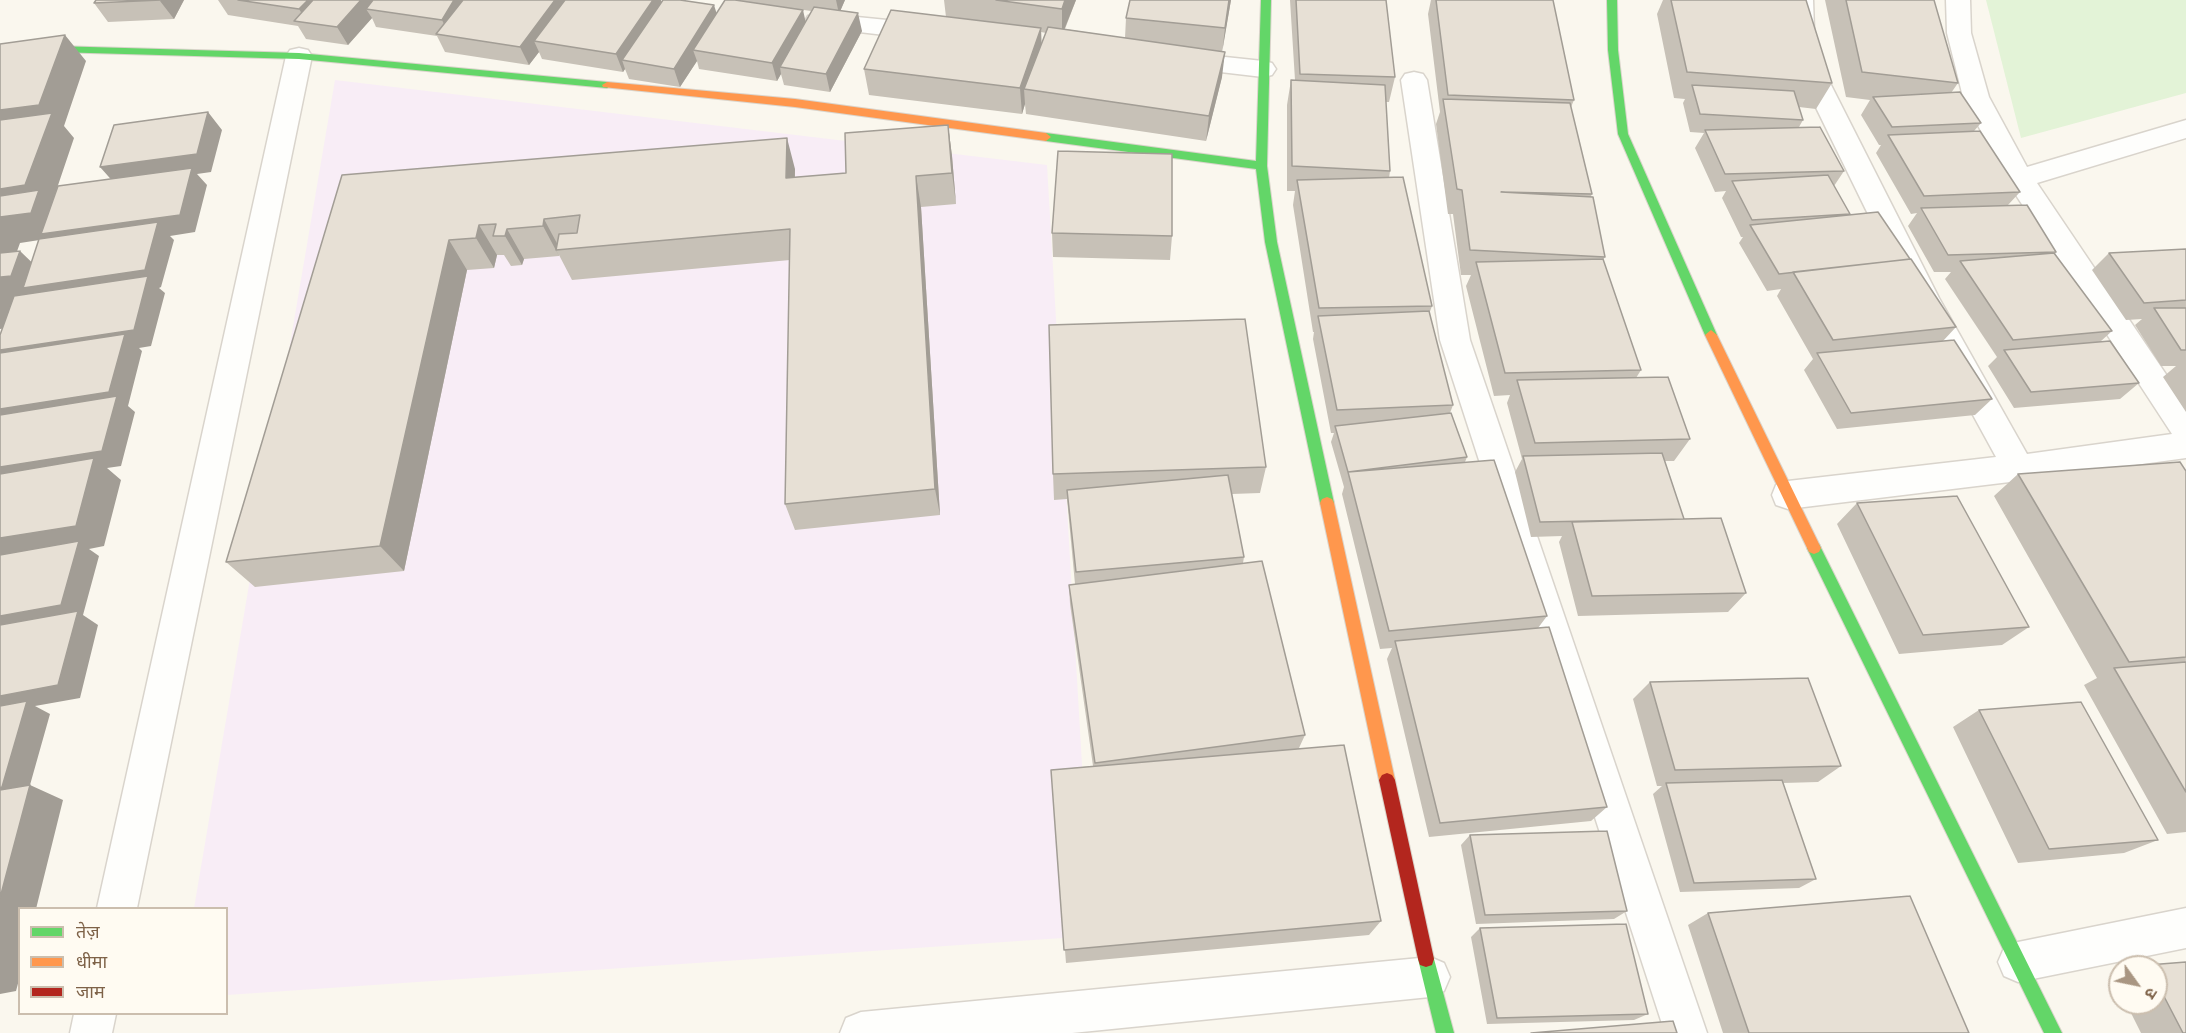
<!DOCTYPE html>
<meta charset="utf-8">
<style>
body{margin:0}
#map{position:relative;width:2186px;height:1033px;overflow:hidden;background:#faf7ee;font-family:"PT Sans","Noto Sans Devanagari",sans-serif}
canvas{display:block}
.legend{position:absolute;left:18px;top:907px;width:210px;height:108px;box-sizing:border-box;background:#fffbf2;border:2px solid #cbbeae;margin:0;padding:8px 10px;list-style:none;font-size:18px;color:#7e6248}
.legend li{display:flex;align-items:center;gap:12px;height:30px}
.legend b{width:30px;border:2px solid #cbbeae}
.north{position:absolute;left:2108px;top:955px;width:60px;height:60px;box-sizing:border-box;background:#fffbf2;border:2px solid #cbbeae;border-radius:50%;rotate:123deg;font-size:16px;font-weight:700;line-height:24px;text-align:center;color:#7e6248}
.north::after{content:'';display:block;margin:auto;width:21px;height:27px;background:#a99682;clip-path:polygon(50% 0,100% 100%,50% 72%,0 100%)}
</style>
<div id="map">
<canvas width="2186" height="1033"></canvas>
<ul class="legend">
<li><b style="height:8px;background:#63d668"></b>तेज़</li>
<li><b style="height:8px;background:#ff974d"></b>धीमा</li>
<li><b style="height:8px;background:#b3261e"></b>जाम</li>
</ul>
<div class="north">उ</div>
</div>
<script>
const ctx = document.querySelector('canvas').getContext('2d');
ctx.lineJoin = 'round';
function paint(path, color) {
  ctx.fillStyle = color;
  ctx.fill(path, 'evenodd');
}
function poly(rows) {
  const path = new Path2D();
  for (const r of rows) {
    path.moveTo(r[0], r[1]);
    for (let i = 2; i < r.length; i += 2) path.lineTo(r[i], r[i + 1]);
  }
  return path;
}
function trace(path, color, width, dash) {
  ctx.strokeStyle = color;
  ctx.lineWidth = width;
  ctx.lineCap = dash ? 'butt' : 'round';
  ctx.setLineDash(dash || []);
  ctx.stroke(path);
}
const education = poly([
 [335,80,1047,165,1092,936,227,995,226,908,194,908]
]);
const green = poly([
 [1986,0,2186,0,2186,93,2021,138]
]);
const street = poly([
 [1789,0,1813,0,1814,30,1829,81,1939,298,2027,454,2172,434,2010,186,1963,97,1947,33,1946,0,1970,0,1971,33,1989,97,2027,167,2186,120,2186,138,2037,183,2186,404,2186,458,2018,481,1788,509,1776,505,1772,495,1776,485,1788,481,1996,457,1910,300,1803,81,1790,30,1789,0],
 [817,13,927,24,936,26,939,32,936,38,927,40,808,26,805,21,808,16,817,13],
 [299,48,308,50,312,56,137,908,97,908,286,56,290,50,299,48],
 [1178,52,1263,61,1272,63,1276,69,1272,75,1263,77,1169,66,1165,60,1169,54,1178,52],
 [1414,72,1423,74,1427,80,1470,340,1707,1033,1665,1033,1440,340,1401,80,1405,74,1414,72],
 [2186,908,2186,948,2018,982,2004,976,1998,962,2004,948,2018,942,2186,908],
 [1430,957,1444,963,1450,977,1444,991,1430,997,1072,1033,840,1033,846,1018,861,1012,1430,957],
 [74,1014,116,1014,112,1033,70,1033,74,1014]
]);
const fast = poly([
 [1261,0,1271,0,1267,166,1277,242,1334,503,1332,507,1327,509,1322,507,1320,503,1265,242,1256,169,1046,141,1041,137,1046,133,1256,161,1261,0],
 [1607,0,1617,0,1618,50,1628,134,1717,335,1711,340,1705,335,1618,134,1608,50,1607,0],
 [55,46,299,53,607,82,612,85,607,88,299,59,55,52,0,53,0,47,55,46],
 [1814,542,1819,544,2062,1033,2044,1033,1807,548,1809,544,1814,542],
 [1426,951,1432,953,1434,959,1454,1033,1436,1033,1418,959,1420,953,1426,951]
]);
const slow = poly([
 [607,82,795,99,1046,133,1051,137,1046,141,795,107,603,87,602,85,607,82],
 [1711,330,1717,335,1819,544,1821,548,1819,552,1814,554,1809,552,1705,335,1711,330],
 [1327,497,1332,499,1334,503,1395,780,1392,785,1387,787,1382,785,1379,780,1320,503,1322,499,1327,497]
]);
const jam = poly([
 [1387,773,1392,775,1395,780,1434,959,1432,965,1426,967,1420,965,1418,959,1379,780,1382,775,1387,773]
]);
const wall = poly([
 [96,0,184,0,174,19,108,22,94,3],
 [218,0,661,0,661,2,717,13,737,0,845,0,840,11,862,31,830,92,784,85,781,74,777,81,699,69,697,61,680,87,629,79,625,69,623,72,542,59,539,52,529,65,445,52,437,36,376,27,372,18,348,45,306,39,298,26,228,15],
 [797,9,811,11,805,21],
 [944,0,1076,0,1065,29,1125,38,1126,18,1231,0,1222,51,1222,77,1206,141,1026,114,1025,104,1022,114,869,95,864,69,946,17],
 [1041,32,1046,33,1041,44],
 [1290,0,1386,0,1395,77,1389,102,1386,102,1390,171,1389,178,1432,306,1429,314,1453,405,1450,413,1467,457,1465,462,1547,616,1538,628,1607,807,1591,821,1429,837,1387,659,1392,648,1380,649,1342,494,1344,487,1331,442,1334,433,1331,433,1313,339,1314,332,1313,332,1293,205,1295,191,1287,191,1287,105,1291,80,1295,80],
 [1431,0,1553,0,1574,100,1571,107,1592,194,1591,196,1605,257,1603,260,1641,370,1636,378,1690,439,1674,461,1665,461,1684,519,1746,593,1728,612,1578,616,1559,542,1562,536,1531,537,1515,472,1522,459,1507,403,1510,395,1494,396,1466,286,1471,275,1461,275,1453,214,1448,214,1436,124,1440,112,1428,14],
 [1663,0,1806,0,1832,83,1816,109,1799,107,1803,120,1799,127,1844,171,1834,186,1850,214,1849,215,1910,259,1956,327,1943,341,1992,399,1975,415,1837,429,1804,370,1813,359,1777,296,1781,289,1767,291,1739,243,1743,237,1741,237,1722,198,1726,191,1715,192,1695,148,1704,133,1690,132,1683,103,1685,99,1674,98,1657,14],
 [1825,0,1934,0,1958,83,1951,93,1981,123,1974,131,2020,192,2008,205,2056,252,2055,254,2112,331,2100,342,2139,383,2120,399,2014,408,1988,366,1997,357,1945,279,1951,272,1934,272,1908,226,1917,213,1911,214,1876,153,1881,145,1879,145,1861,115,1870,100,1846,97],
 [948,125,952,156,956,204,921,207,940,515,795,530,785,504,790,260,572,280,559,255,559,256,524,259,522,265,511,266,504,255,497,255,494,268,467,270,404,571,255,587,226,562,342,175,795,169,795,177,846,173],
 [1052,233,1172,236,1170,260,1053,257],
 [2186,249,2186,412,2163,377,2176,366,2161,366,2135,325,2142,319,2126,320,2092,270,2109,253],
 [1266,467,1260,493,1232,494,1244,557,1243,563,1305,735,1299,748,1381,921,1369,935,1066,963,1051,770,1093,766,1070,604,1069,585,1075,584,1067,499,1054,500,1053,474],
 [2186,471,2186,832,2167,834,2084,685,2097,678,1994,496,2018,474],
 [1857,503,2029,627,2002,645,1899,654,1837,524],
 [1650,682,1841,766,1818,782,1783,783,1816,879,1799,888,1680,892,1653,794,1662,786,1657,786,1633,699],
 [1979,710,2158,840,2124,853,2018,863,1953,727],
 [1470,835,1627,911,1614,919,1476,924,1461,845],
 [1708,913,1969,1033,1723,1033,1688,925],
 [1480,928,1648,1014,1634,1020,1487,1024,1471,937],
 [2186,962,2186,1033,2141,1033,2126,1003,2156,1003,2156,967,2142,967,2148,965],
 [2120,973,2120,991,2112,976]
]);
const shadedWall = poly([
 [161,0,184,0,174,19,160,1],
 [308,0,336,0,308,23,299,9],
 [361,0,388,0,366,9,372,18,348,45,337,27],
 [454,0,474,0,450,36,442,20],
 [555,0,567,0,534,41,539,52,529,65,520,47],
 [653,0,661,0,664,11,622,60,625,69,623,72,616,54],
 [836,0,845,0,839,14],
 [1065,0,1076,0,1062,35,1062,9],
 [1229,0,1231,0,1222,53,1225,28],
 [714,5,720,24,693,50,697,61,680,87,674,69],
 [803,10,807,28,780,67,781,74,777,81,772,63],
 [858,13,862,31,830,92,826,74],
 [1041,28,1042,53,1024,89,1025,104,1022,114,1020,88],
 [65,35,86,61,64,126,74,138,52,203,116,185,100,167,208,112,222,130,211,172,197,174,207,185,195,232,170,236,174,240,161,287,159,288,165,293,151,346,139,348,142,351,128,406,135,412,121,466,107,468,121,480,104,546,89,549,99,556,83,615,98,625,80,698,35,706,50,714,30,785,63,800,36,909,20,909,20,976,16,991,0,994,0,350,19,326,0,329,0,110],
 [46,239,45,275,20,251,8,276,20,243],
 [1225,52,1222,77,1206,141,1209,116],
 [948,125,952,156,956,204,952,173],
 [787,138,795,169,794,209,786,178],
 [916,176,921,207,940,515,935,489],
 [544,219,560,249,556,250,559,256,543,226],
 [479,225,497,255,494,268,476,238],
 [507,229,524,259,522,265,505,236],
 [449,240,467,270,404,571,380,546]
]);
const building = poly([
 [96,0,161,0,94,3,96,0],
 [238,0,308,0,299,9,238,0],
 [313,0,361,0,337,27,294,21,313,0],
 [373,0,454,0,442,20,366,9,373,0],
 [463,0,555,0,520,47,436,34,463,0],
 [565,0,653,0,616,54,534,41,565,0],
 [663,0,680,0,714,5,674,69,622,60,663,0],
 [725,0,735,0,803,10,772,63,693,50,725,0],
 [996,0,1065,0,1062,9,996,0],
 [1130,0,1229,0,1225,28,1126,18,1130,0],
 [1296,0,1386,0,1395,77,1300,74,1296,0],
 [1436,0,1553,0,1574,100,1448,95,1436,0],
 [1671,0,1806,0,1832,83,1687,72,1671,0],
 [1846,0,1934,0,1958,83,1862,72,1846,0],
 [814,7,858,13,826,74,780,67,814,7],
 [891,10,1041,28,1020,88,864,69,891,10],
 [1048,27,1225,52,1209,116,1024,89,1048,27],
 [65,35,39,105,0,110,0,44,65,35],
 [1291,80,1385,85,1390,171,1292,166,1291,80],
 [1692,85,1794,91,1803,120,1700,114,1692,85],
 [1960,92,1981,123,1892,127,1873,97,1960,92],
 [1443,99,1570,103,1592,194,1501,192,1593,197,1605,257,1470,250,1462,190,1457,189,1443,99],
 [208,112,197,154,100,167,114,125,208,112],
 [52,113,25,185,0,189,0,120,52,113],
 [948,125,952,173,916,176,935,489,785,504,790,229,556,250,559,234,577,233,580,215,544,219,543,226,507,229,505,236,493,236,496,224,479,225,476,238,449,240,380,546,226,562,342,175,787,138,786,178,846,173,845,133,948,125],
 [1820,127,1844,171,1725,174,1705,130,1820,127],
 [1980,131,2020,192,1924,196,1888,135,1980,131],
 [1058,151,1172,154,1172,236,1052,233,1058,151],
 [192,168,180,215,41,234,58,186,192,168],
 [1828,175,1850,214,1752,220,1732,181,1828,175],
 [1403,177,1432,306,1319,308,1297,180,1403,177],
 [39,190,31,213,0,217,0,196,39,190],
 [2027,205,2056,252,1948,255,1921,208,2027,205],
 [1878,212,1910,259,1779,274,1750,225,1878,212],
 [158,222,145,270,23,288,39,239,158,222],
 [2186,249,2186,300,2144,303,2109,253,2186,249],
 [20,251,11,276,1,277,0,280,0,253,20,251],
 [2054,253,2112,331,2013,340,1960,261,2054,253],
 [1603,259,1641,370,1505,373,1476,262,1603,259],
 [1911,259,1956,327,1833,340,1793,272,1911,259],
 [148,276,134,330,0,350,0,335,14,296,148,276],
 [2154,308,2186,308,2186,350,2181,350,2154,308],
 [1429,311,1453,405,1337,410,1318,316,1429,311],
 [1245,319,1266,467,1053,474,1049,325,1245,319],
 [125,334,109,392,0,409,0,353,125,334],
 [1954,340,1992,399,1851,413,1817,353,1954,340],
 [2110,341,2139,383,2031,392,2004,350,2110,341],
 [1668,377,1690,439,1535,443,1517,380,1668,377],
 [117,396,102,451,0,467,0,415,117,396],
 [1451,413,1467,457,1348,472,1335,426,1451,413],
 [1662,453,1684,519,1540,522,1523,456,1662,453],
 [94,458,76,526,0,538,0,474,94,458],
 [1494,460,1547,616,1389,631,1348,472,1494,460],
 [2180,462,2186,471,2186,657,2129,662,2018,474,2180,462],
 [1228,475,1244,557,1076,572,1067,490,1228,475],
 [1957,496,2029,627,1923,635,1857,503,1957,496],
 [1721,518,1746,593,1592,596,1572,522,1721,518],
 [79,541,61,605,0,616,0,555,79,541],
 [1262,561,1305,735,1095,763,1069,585,1262,561],
 [78,611,58,685,0,696,0,625,78,611],
 [1549,627,1607,807,1440,823,1395,641,1549,627],
 [2186,662,2186,792,2114,668,2186,662],
 [1808,678,1841,766,1675,770,1650,682,1808,678],
 [27,701,2,787,0,788,0,706,27,701],
 [2081,702,2158,840,2049,849,1979,710,2081,702],
 [1344,745,1381,921,1064,950,1051,770,1344,745],
 [1782,780,1816,879,1694,883,1666,783,1782,780],
 [30,785,0,898,0,790,30,785],
 [1607,831,1627,911,1485,915,1470,835,1607,831],
 [1910,896,1969,1033,1749,1033,1708,913,1910,896],
 [1626,924,1648,1014,1497,1018,1480,928,1626,924],
 [2186,962,2186,1033,2183,1033,2156,981,2156,967,2149,967,2148,965,2186,962],
 [1673,1021,1677,1033,1531,1033,1673,1021]
]);
paint(education, '#f8edf6');
paint(green, '#e3f3d7');
trace(street, '#d9d4cc', 3);
trace(fast, '#dad4cb', 2);
trace(slow, '#dad4cb', 2);
trace(jam, '#dad4cb', 2);
paint(street, '#fefefc');
paint(fast, '#63d668');
paint(slow, '#ff974d');
paint(jam, '#b3261e');
paint(wall, '#c7c1b7');
paint(shadedWall, '#a29d95');
paint(building, '#e7e0d5');
trace(building, '#a29d95', 1.5);
</script>
